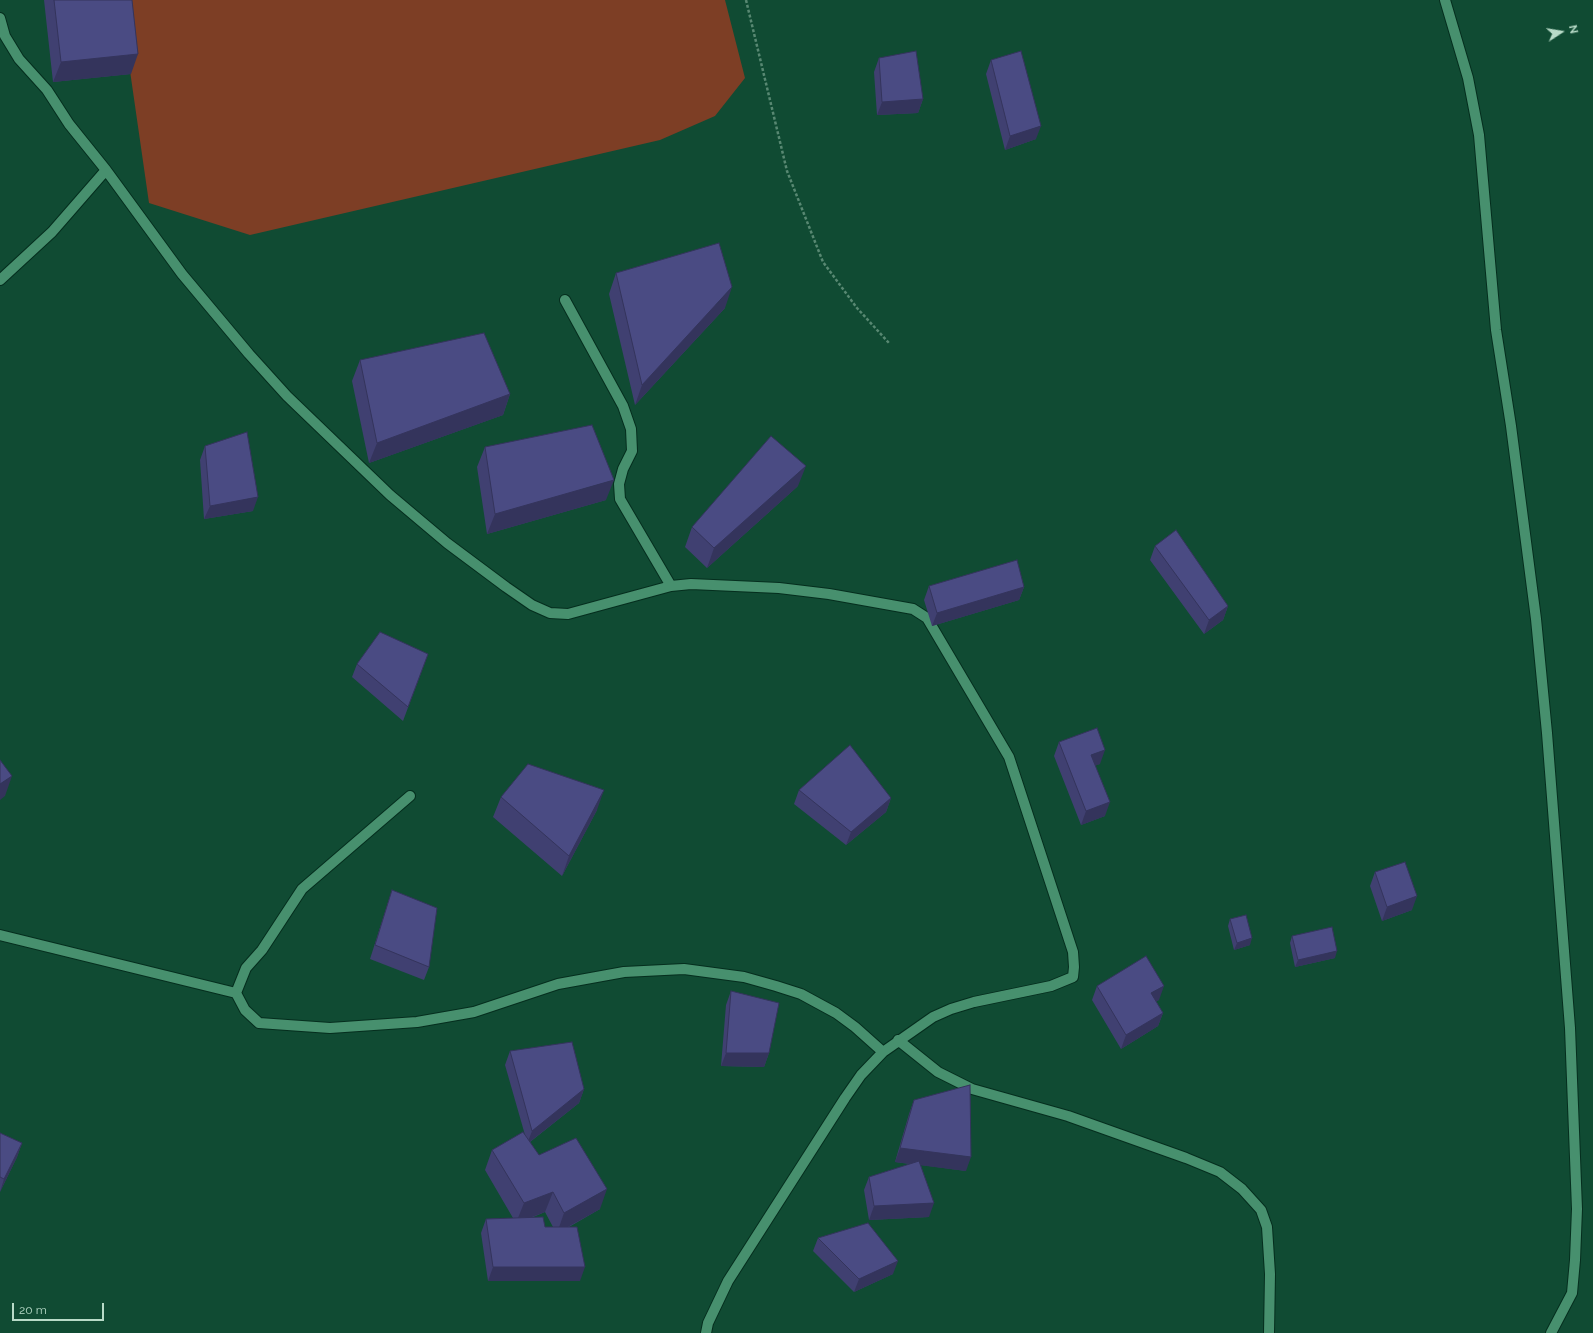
<!DOCTYPE html>
<style>
body{margin:0}
#map{position:relative;width:1593px;height:1333px;overflow:hidden;background:#104b33;font-family:Raleway,sans-serif}
canvas{display:block}
.north{position:absolute;left:1541px;top:12px;width:40px;height:40px;-webkit-text-stroke:3px #104b33;paint-order:stroke;rotate:78deg;font-size:11px;font-weight:700;line-height:16px;text-align:center;color:#b8dbc8}
.north::after{content:'';display:block;margin:auto;width:14px;height:18px;background:#b8dbc8;clip-path:polygon(50% 0,100% 100%,50% 72%,0 100%)}
.scale{position:absolute;left:12px;top:1303px;width:92px;height:18px;box-sizing:border-box;border:2px solid #b8dbc8;border-top:0;padding-left:5px;font-size:12px;line-height:14px;white-space:nowrap;color:#b8dbc8;-webkit-text-stroke:3px #104b33;paint-order:stroke}
</style>
<div id="map">
<canvas width="1593" height="1333"></canvas>
<div class="north">N</div>
<div class="scale">20 m</div>
</div>
<script>
const ctx = document.querySelector('canvas').getContext('2d');
ctx.lineJoin = 'round';
function paint(path, color) {
  ctx.fillStyle = color;
  ctx.fill(path, 'evenodd');
}
function poly(rows) {
  const path = new Path2D();
  for (const r of rows) {
    path.moveTo(r[0], r[1]);
    for (let i = 2; i < r.length; i += 2) path.lineTo(r[i], r[i + 1]);
  }
  return path;
}
function trace(path, color, width, dash) {
  ctx.strokeStyle = color;
  ctx.lineWidth = width;
  ctx.lineCap = dash ? 'butt' : 'round';
  ctx.setLineDash(dash || []);
  ctx.stroke(path);
}
const green = poly([
 [115,0,725,0,745,78,715,116,660,140,250,235,149,203,129,64]
]);
const path = poly([
 [746,0,787,171,823,262,857,308,889,343]
]);
const street = poly([
 [1445,0,1468,78,1479,135,1496,330,1511,426,1536,619,1547,733,1570,1028,1577,1209,1575,1260,1572,1293,1551,1333],
 [0,18,5,36,19,59,47,90,69,124,106,170,182,274,249,354,287,396,390,495,447,543,506,587,532,605,550,613,568,614,671,586,691,584,779,588,829,594,913,609,927,618,1009,757,1073,952,1074,967,1073,977,1051,986,974,1002,951,1009,933,1017,883,1052,861,1075,845,1098,728,1281,708,1323,706,1333],
 [0,280,52,232,106,170],
 [565,300,623,406,631,429,632,451,623,469,619,484,620,499,671,586],
 [0,935,236,993,245,1010,259,1023,330,1028,417,1022,474,1012,558,984,624,972,684,969,744,977,776,986,801,994,836,1013,855,1027,883,1052],
 [236,993,246,968,262,950,302,889,410,796],
 [898,1040,938,1072,972,1089,1068,1116,1186,1158,1220,1172,1242,1189,1261,1210,1267,1227,1270,1274,1269,1333]
]);
const wall = poly([
 [44,0,132,0,131,74,53,82],
 [879,58,923,99,918,113,877,115,874,72],
 [991,60,1036,139,1005,150,986,74],
 [616,273,725,308,635,405,609,294],
 [360,360,510,394,503,415,369,463,352,381],
 [205,446,253,511,204,519,200,460],
 [485,447,606,500,487,534,477,467],
 [798,486,707,568,685,547,692,527],
 [1155,546,1228,606,1223,620,1204,634,1150,560],
 [929,586,1024,587,1019,600,932,626,924,600],
 [428,654,403,721,352,677,357,664],
 [1059,742,1100,764,1095,765,1105,816,1081,825,1054,756],
 [799,790,891,798,886,812,846,845,794,804],
 [501,797,597,810,562,876,493,817],
 [1375,872,1412,910,1382,921,1370,886],
 [392,890,429,967,424,980,370,959],
 [1230,919,1250,945,1234,950,1228,926],
 [1292,936,1335,958,1295,967,1290,943],
 [1097,986,1159,1000,1156,1001,1163,1013,1158,1026,1121,1049,1092,1000],
 [731,991,769,1053,764,1067,721,1066,726,1005],
 [510,1051,584,1089,579,1103,530,1142,539,1155,600,1209,569,1227,580,1281,488,1281,481,1233,486,1219,513,1218,485,1170,492,1150,525,1135,505,1065],
 [545,1212,553,1227,545,1227,531,1218],
 [914,1100,966,1171,921,1165,929,1217,869,1220,864,1190,869,1177,910,1164,895,1162,909,1114],
 [0,1133,22,1143,17,1157,0,1192],
 [818,1238,893,1274,854,1292,813,1251]
]);
const shadedWall = poly([
 [138,54,131,74,53,82,61,62],
 [923,99,918,113,877,115,882,102],
 [1041,126,1036,139,1005,150,1010,136],
 [732,287,725,308,635,405,642,385],
 [510,394,503,415,369,463,377,443],
 [806,466,798,486,707,568,714,548],
 [614,480,606,500,487,534,495,514],
 [258,497,253,511,204,519,210,506],
 [1024,587,1019,600,932,626,937,613],
 [1228,606,1223,620,1204,634,1209,620],
 [1105,750,1100,764,1086,769,1091,755],
 [12,776,5,796,0,800,0,784],
 [604,790,597,810,562,876,569,856],
 [891,798,886,812,846,845,851,832],
 [1110,802,1105,816,1081,825,1086,811],
 [1417,896,1412,910,1382,921,1387,907],
 [1252,938,1250,945,1234,950,1237,943],
 [1337,951,1335,958,1295,967,1298,960],
 [1164,986,1159,1000,1146,1007,1151,993],
 [1163,1013,1158,1026,1121,1049,1126,1035],
 [726,1053,769,1053,764,1067,721,1066],
 [584,1089,579,1103,527,1144,532,1131],
 [22,1143,17,1157,0,1192,4,1179],
 [900,1148,971,1157,966,1171,895,1162],
 [607,1189,600,1209,557,1233,564,1213],
 [553,1192,545,1212,516,1223,524,1203],
 [934,1203,929,1217,869,1220,874,1206],
 [898,1261,893,1274,854,1292,859,1279],
 [493,1267,585,1267,580,1281,488,1281]
]);
const building = poly([
 [54,0,132,0,138,54,61,62,54,0],
 [916,51,923,99,882,102,879,58,916,51],
 [1021,51,1041,126,1010,136,991,60,1021,51],
 [719,243,732,287,642,385,616,273,719,243],
 [484,333,510,394,377,443,360,360,484,333],
 [592,425,614,480,495,514,485,447,592,425],
 [247,432,258,497,210,506,205,446,247,432],
 [771,436,806,466,714,548,692,527,771,436],
 [1176,530,1228,606,1209,620,1155,546,1176,530],
 [1017,560,1024,587,937,613,929,586,1017,560],
 [380,632,428,654,408,707,357,664,380,632],
 [1097,728,1105,750,1091,755,1110,802,1086,811,1059,742,1097,728],
 [850,745,891,798,851,832,799,790,850,745],
 [0,760,12,776,0,784,0,760],
 [528,764,604,790,569,856,501,797,528,764],
 [1405,862,1417,896,1387,907,1375,872,1405,862],
 [392,890,437,908,429,967,375,945,392,890],
 [1246,915,1252,938,1237,943,1230,919,1246,915],
 [1332,927,1337,951,1298,960,1292,936,1332,927],
 [1146,956,1164,986,1151,993,1163,1013,1126,1035,1097,986,1146,956],
 [731,991,779,1003,769,1053,726,1053,731,991],
 [572,1042,584,1089,532,1131,510,1051,572,1042],
 [970,1085,971,1157,900,1148,914,1100,970,1085],
 [523,1132,539,1155,576,1138,607,1189,564,1213,553,1192,524,1203,492,1150,523,1132],
 [0,1133,22,1143,4,1179,0,1177,0,1133],
 [919,1161,934,1203,874,1206,869,1177,919,1161],
 [543,1217,545,1227,577,1227,585,1267,493,1267,486,1219,543,1217],
 [868,1223,898,1261,859,1279,818,1238,868,1223]
]);
paint(green, '#7d3e25');
trace(street, '#052e1e', 12);
trace(path, '#588872', 2.5, [3, 2]);
trace(street, '#47906e', 10);
paint(wall, '#404071');
paint(shadedWall, '#34345c');
paint(building, '#4a4b83');
trace(building, '#34345c', 1);
</script>
